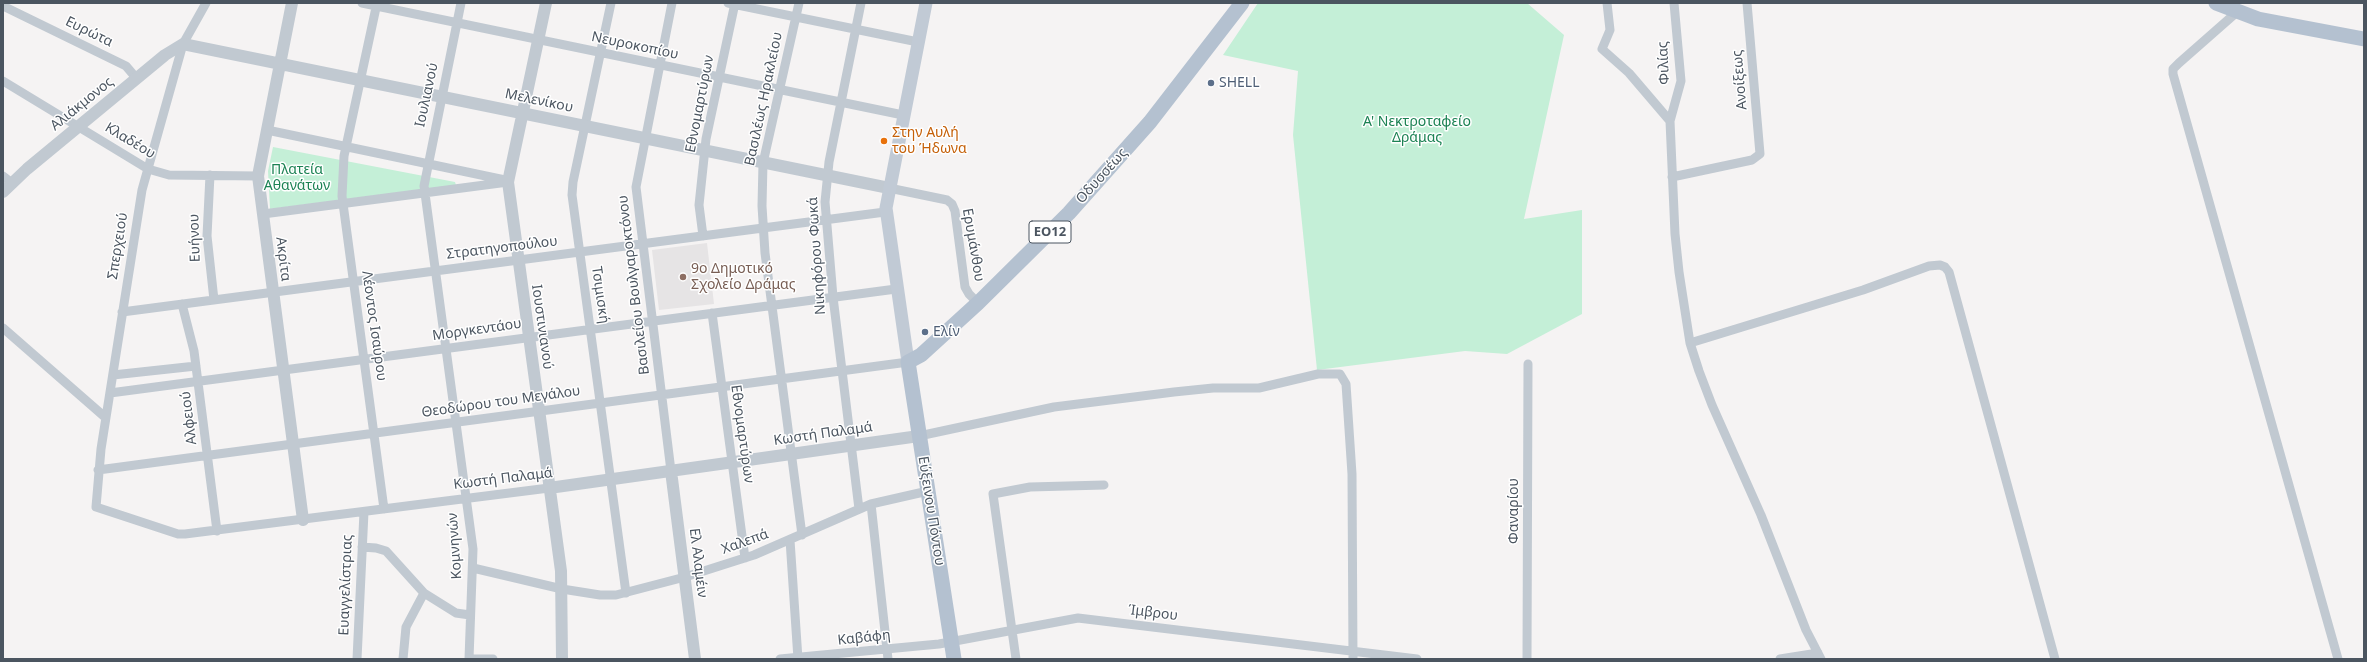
<!DOCTYPE html>
<meta charset="utf-8">
<style>
body{margin:0}
#map{position:relative;width:2367px;height:662px;overflow:hidden;background:#f5f3f3;font-family:"Noto Sans",sans-serif}
canvas{display:block}
.frame{position:absolute;inset:0;border:4px solid #4b5560;pointer-events:none}
</style>
<div id="map">
<canvas width="2367" height="662"></canvas>
<div class="frame"></div>
</div>
<script>
const ctx = document.querySelector('canvas').getContext('2d');
ctx.lineJoin = 'round';
function paint(path, color) {
  ctx.fillStyle = color;
  ctx.fill(path, 'evenodd');
}
function poly(rows) {
  const path = new Path2D();
  for (const r of rows) {
    path.moveTo(r[0], r[1]);
    for (let i = 2; i < r.length; i += 2) path.lineTo(r[i], r[i + 1]);
  }
  return path;
}
function trace(path, color, width, dash) {
  ctx.strokeStyle = color;
  ctx.lineWidth = width;
  ctx.lineCap = dash ? 'butt' : 'round';
  ctx.setLineDash(dash || []);
  ctx.stroke(path);
}
function label(font, color, halo, rows, align = 'center') {
  ctx.font = font + ' "Noto Sans",sans-serif';
  ctx.lineWidth = 3;
  ctx.setLineDash([]);
  ctx.textBaseline = 'middle';
  ctx.strokeStyle = halo;
  ctx.fillStyle = color;
  for (const [text, x, y, turn = 0] of rows) {
    ctx.save();
    ctx.translate(x, y);
    ctx.rotate((+turn || 0) * Math.PI / 180);
    ctx.textAlign = isNaN(turn) ? turn : align;
    if (halo) ctx.strokeText(text, 0, 0);
    ctx.fillText(text, 0, 0);
    ctx.restore();
  }
}
const education = poly([
 [707,243,714,304,659,310,652,250]
]);
const green = poly([
 [1258,3,1527,3,1564,35,1524,219,1582,210,1582,314,1507,354,1465,351,1317,370,1293,135,1298,71,1223,55],
 [273,147,455,182,456,185,270,209,268,171]
]);
const minor = poly([
 [206,3,183,44,142,190,101,449,96,507,178,534,185,534,549,488],
 [362,3,903,115],
 [377,3,344,156,342,196,384,509],
 [461,3,424,186,473,549,469,659],
 [611,3,573,182,572,195,626,593],
 [728,3,918,42],
 [799,3,763,163,762,206,765,253,802,535],
 [1607,3,1610,30,1602,49,1629,73,1670,121,1675,234,1679,272,1690,343,1699,371,1712,405,1761,515,1806,630,1821,659],
 [3,6,126,66,137,79],
 [2237,12,2179,63,2173,69,2173,74,2338,659],
 [3,81,148,169,169,175,258,176],
 [1670,121,1681,81,1674,3],
 [267,130,505,180],
 [210,175,207,236,214,300],
 [3,176,12,183],
 [1672,177,1752,160,1760,154,1747,3],
 [889,188,947,200,952,204,955,211,965,287,969,294,978,303],
 [263,214,508,182],
 [703,236,699,205,706,139,735,3],
 [182,304,194,351,217,531],
 [122,312,885,212],
 [712,313,745,558],
 [3,328,106,418],
 [1690,343,1863,290,1929,266,1940,265,1945,267,1949,272,2055,659],
 [113,375,196,366],
 [110,393,896,289],
 [919,436,1054,407,1174,392,1213,388,1259,388,1318,374,1340,374,1346,384,1352,474,1353,659],
 [98,470,908,362],
 [671,471,636,187,672,3],
 [871,504,888,659],
 [859,509,833,297,825,202,829,162,861,3],
 [790,540,798,659],
 [362,547,376,548,386,551,424,593,456,613,470,615],
 [473,568,562,589,600,595,616,595,685,577,754,555,871,504,928,491],
 [357,659,364,512],
 [403,659,406,627,424,593],
 [469,659,493,659],
 [780,659,939,644,1078,618,1417,659],
 [1016,659,993,494,1030,487,1104,485],
 [1527,659,1528,364],
 [1780,659,1818,653]
]);
const tertiary = poly([
 [292,3,258,176,303,520],
 [546,3,508,182,561,571,562,659],
 [3,192,27,169,165,55,183,44,889,188],
 [671,471,695,659],
 [549,488,919,436]
]);
const secondary = poly([
 [908,362,886,208,926,3]
]);
const primary = poly([
 [2216,3,2258,19,2364,39],
 [954,659,908,362,921,355,978,303,1069,213,1150,122,1242,3]
]);
const markers = [
 [1211,83,4,"#5c6f8a"],
 [884,141,4,"#e8710a"],
 [683,277,4,"#8d6e63"],
 [925,332,4,"#5c6f8a"]
];
const shields = [
 [1050,232,42]
];
const shieldNames = [
 ["ΕΟ12",1050,232]
];
const streetNames = [
 ["Ευρώτα",89,32,26],
 ["Νευροκοπίου",635,46,12],
 ["Φιλίας",1664,63,-93],
 ["Ανοίξεως",1740,80,-95],
 ["Ιουλιανού",427,95,-78],
 ["Βασιλέως Ηρακλείου",764,99,-78],
 ["Μελενίκου",539,101,12],
 ["Αλιάκμονος",82,104,-39],
 ["Εθνομαρτύρων",700,104,-79],
 ["Κλαδέου",130,141,31],
 ["Οδυσσέως",1102,176,-48],
 ["Ευήνου",195,238,-92],
 ["Ερυμάνθου",973,245,80],
 ["Σπερχειού",118,246,-81],
 ["Στρατηγοπούλου",502,248,-7],
 ["Νικηφόρου Φωκά",817,256,-94],
 ["Ακρίτα",283,259,83],
 ["Βασιλείου Βουλγαροκτόνου",634,285,-97],
 ["Τσιμισκή",600,295,82],
 ["Λέοντος Ισαύρου",374,326,82],
 ["Ιουστινιανού",542,327,82],
 ["Μοργκεντάου",477,330,-8],
 ["Θεοδώρου του Μεγάλου",501,402,-8],
 ["Αλφειού",189,418,-97],
 ["Εθνομαρτύρων",742,434,82],
 ["Κωστή Παλαμά",823,434,-8],
 ["Κωστή Παλαμά",503,479,-7],
 ["Εύξεινου Πόντου",931,511,81],
 ["Φαναρίου",1514,511,-90],
 ["Χαλεπά",745,542,-20],
 ["Κομνηνών",455,546,-94],
 ["Ελ Αλαμέιν",698,563,83],
 ["Ευαγγελίστριας",346,585,-88],
 ["Ίμβρου",1153,613,7],
 ["Καβάφη",864,638,-6]
];
const serviceNames = [
 ["SHELL",1219,83],
 ["Ελίν",933,332]
];
const parkNames = [
 ["Α' Νεκτροταφείο",1417,122],
 ["Δράμας",1417,138],
 ["Πλατεία",297,170],
 ["Αθανάτων",297,186]
];
const foodNames = [
 ["Στην Αυλή",892,133],
 ["του Ήδωνα",892,149]
];
const educationNames = [
 ["9ο Δημοτικό",691,269],
 ["Σχολείο Δράμας",691,285]
];
paint(education, '#e6e4e5');
paint(green, '#c4efd7');
trace(minor, '#c1c9d1', 9);
trace(tertiary, '#c1c9d1', 12);
trace(secondary, '#c1cad5', 13);
trace(primary, '#b4c1d0', 15);
for (const [x, y, r, color] of markers) {
  const dot = new Path2D();
  dot.arc(x, y, r, 0, 2 * Math.PI);
  ctx.fillStyle = color;
  ctx.fill(dot);
  trace(dot, '#fff', 1.5);
}
for (const [x, y, w] of shields) {
  const box = new Path2D();
  box.roundRect(x - w / 2, y - 11, w, 22, 3);
  ctx.fillStyle = '#fff';
  ctx.fill(box);
  trace(box, '#4b5560', 1);
}
label('bold 13px', '#4b5560', null, shieldNames);
label('14px', '#4b5560', '#fff', streetNames);
label('14px', '#4e5e75', '#fff', serviceNames, 'left');
label('14px', '#1b8253', '#fff', parkNames);
label('14px', '#c56008', '#fff', foodNames, 'left');
label('14px', '#785e54', '#fff', educationNames, 'left');
</script>
